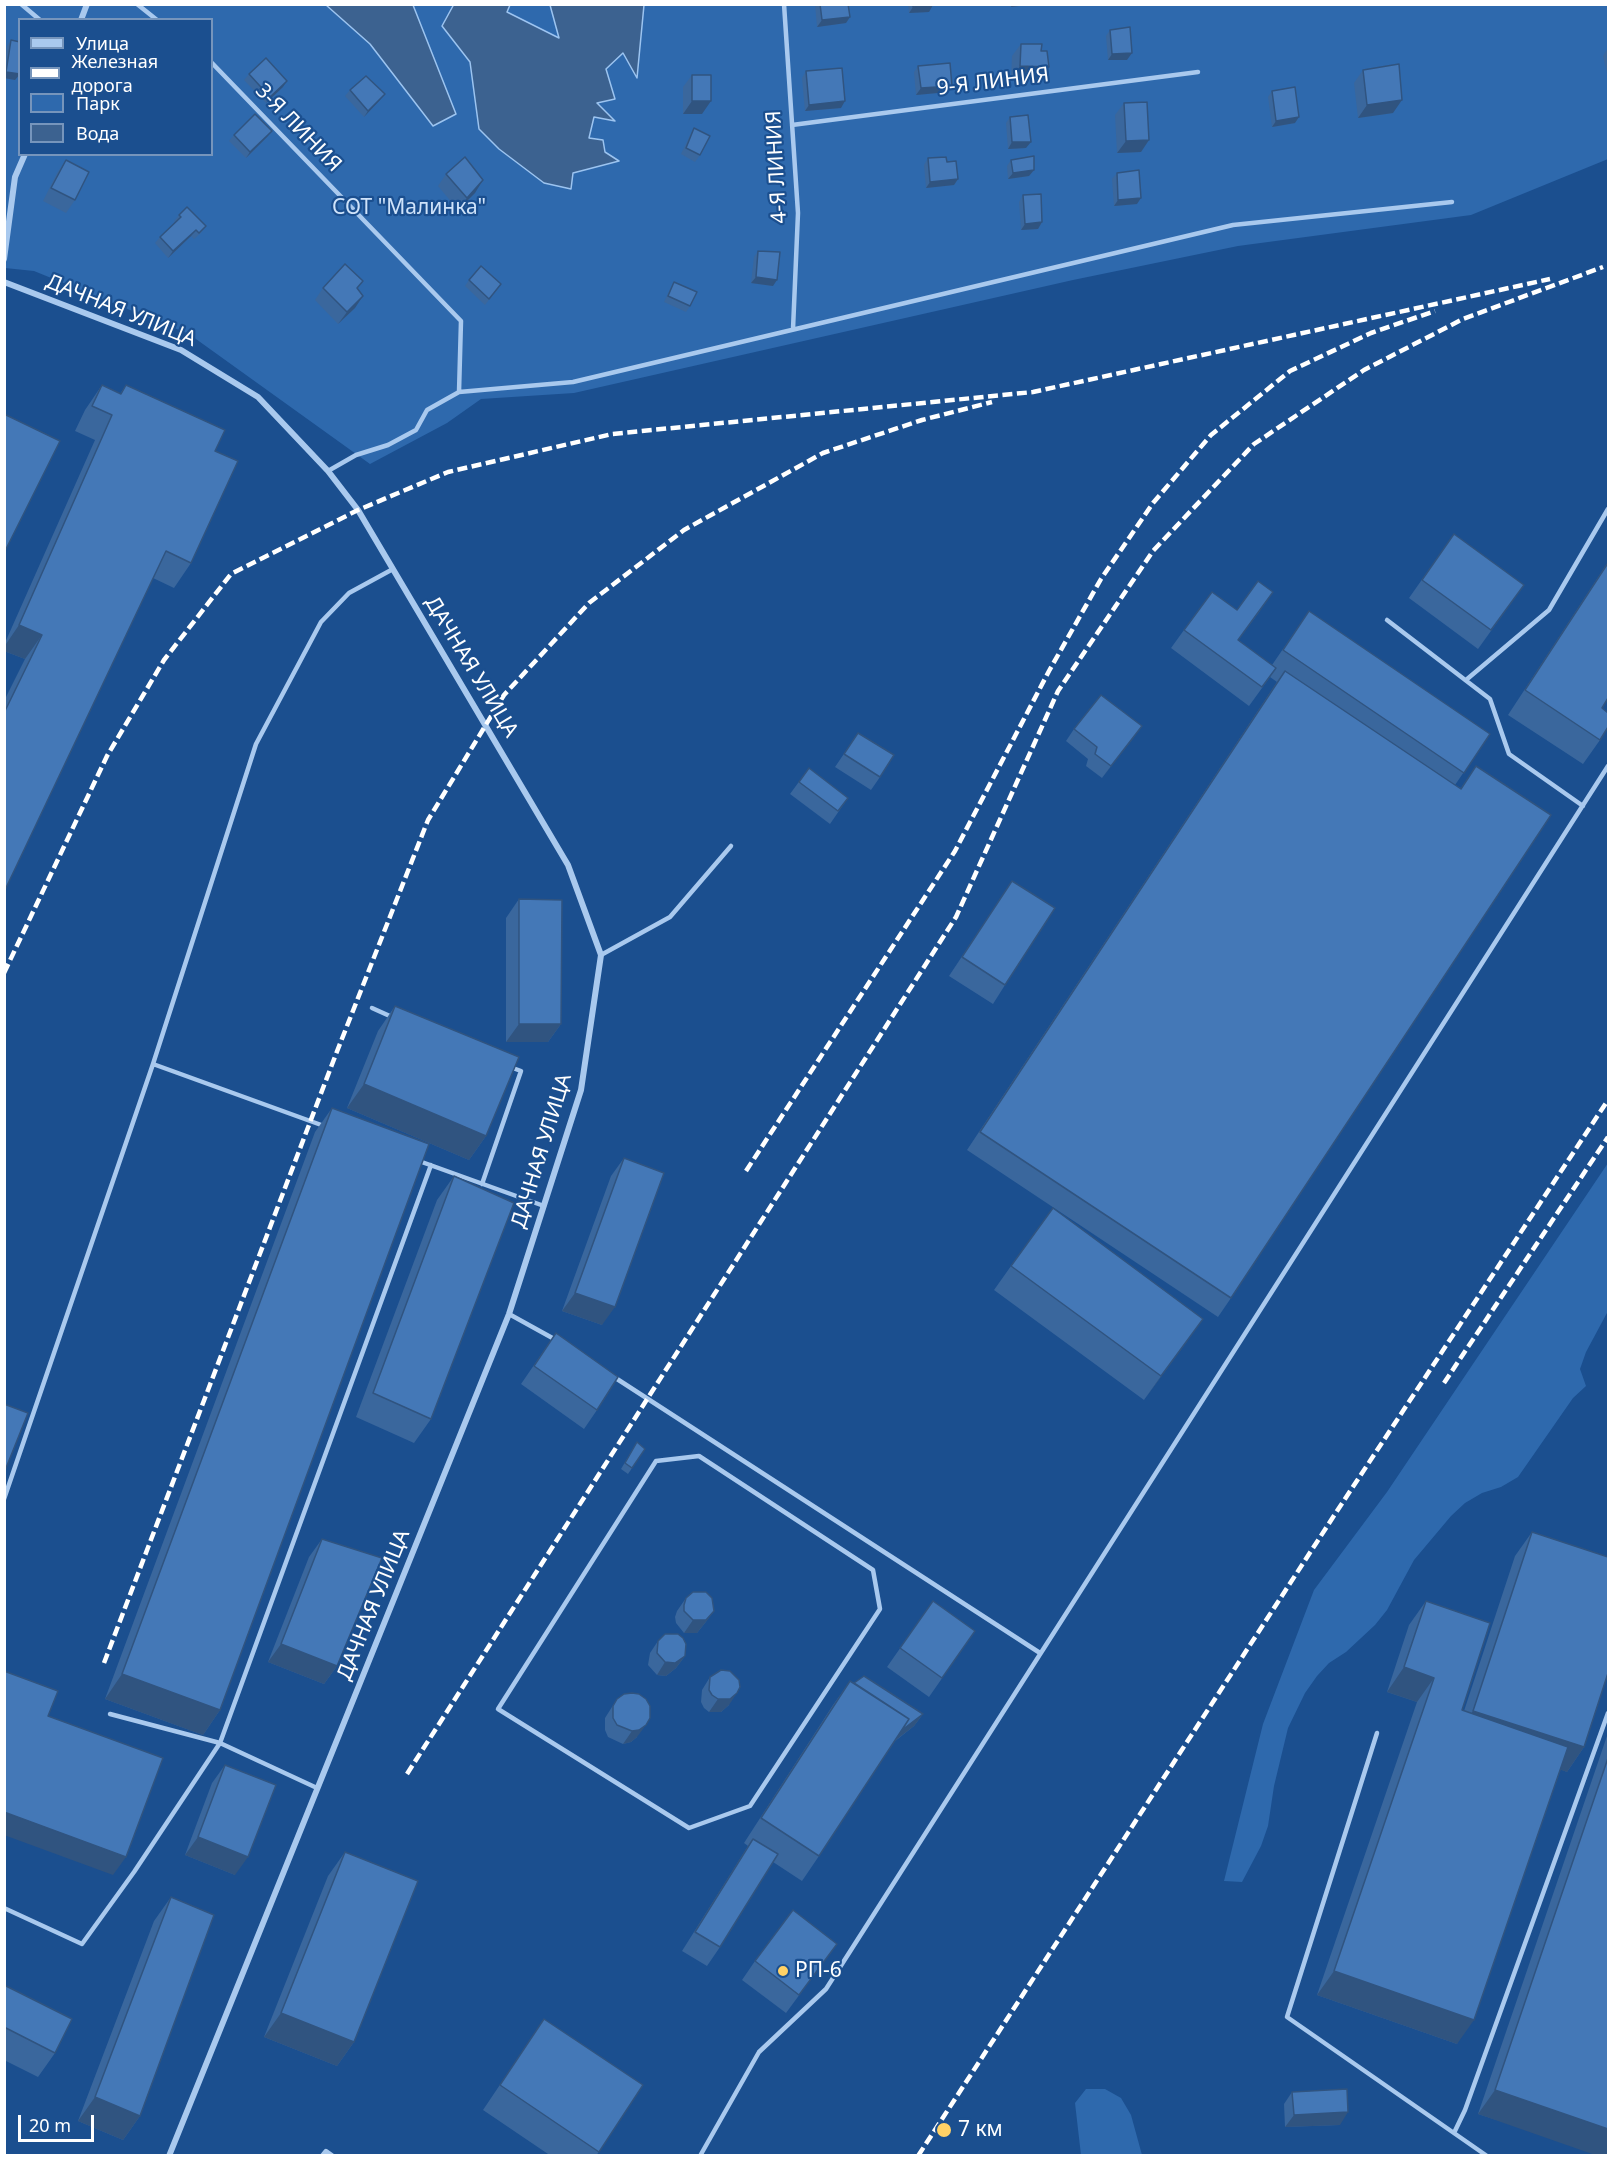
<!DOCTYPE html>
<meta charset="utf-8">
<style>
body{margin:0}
#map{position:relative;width:1613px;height:2160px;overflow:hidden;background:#1b4f8f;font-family:"Noto Sans",sans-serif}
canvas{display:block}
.frame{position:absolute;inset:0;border:6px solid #fff;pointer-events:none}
.legend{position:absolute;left:18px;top:18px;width:195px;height:138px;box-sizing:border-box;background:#1b4f8f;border:2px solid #7695bc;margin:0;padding:8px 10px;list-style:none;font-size:18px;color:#fff}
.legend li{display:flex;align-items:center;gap:12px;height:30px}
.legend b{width:30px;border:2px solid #7695bc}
.scale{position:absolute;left:18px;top:2115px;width:76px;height:27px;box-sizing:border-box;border:3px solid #fff;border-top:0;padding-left:8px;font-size:18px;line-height:21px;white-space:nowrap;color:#fff;-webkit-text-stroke:4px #1b4f8f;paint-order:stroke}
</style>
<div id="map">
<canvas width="1613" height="2160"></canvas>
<div class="frame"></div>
<ul class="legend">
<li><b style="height:8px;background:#a9c9ee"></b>Улица</li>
<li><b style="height:8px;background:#fff"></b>Железная дорога</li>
<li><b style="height:16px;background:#2e69ad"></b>Парк</li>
<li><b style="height:16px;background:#3c6290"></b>Вода</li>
</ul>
<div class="scale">20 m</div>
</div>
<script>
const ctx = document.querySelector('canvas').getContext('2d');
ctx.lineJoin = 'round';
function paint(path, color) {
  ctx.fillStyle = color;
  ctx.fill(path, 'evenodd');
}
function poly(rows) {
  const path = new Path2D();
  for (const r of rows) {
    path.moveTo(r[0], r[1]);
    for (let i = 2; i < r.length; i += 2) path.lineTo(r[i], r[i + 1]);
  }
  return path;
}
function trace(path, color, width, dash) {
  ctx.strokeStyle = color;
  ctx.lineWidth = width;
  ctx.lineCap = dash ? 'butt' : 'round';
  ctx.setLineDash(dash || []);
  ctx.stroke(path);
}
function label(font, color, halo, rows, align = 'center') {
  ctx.font = font + ' "Noto Sans",sans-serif';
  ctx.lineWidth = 4.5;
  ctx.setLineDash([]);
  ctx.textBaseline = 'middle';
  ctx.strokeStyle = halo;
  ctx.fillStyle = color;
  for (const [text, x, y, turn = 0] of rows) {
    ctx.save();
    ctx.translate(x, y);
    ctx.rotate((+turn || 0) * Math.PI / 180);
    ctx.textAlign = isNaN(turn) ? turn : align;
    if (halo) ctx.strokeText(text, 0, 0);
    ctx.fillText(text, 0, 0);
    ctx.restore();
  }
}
const green = poly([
 [4,5,1608,5,1608,159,1471,215,1238,246,1073,280,574,393,481,399,447,423,370,464,189,334,34,271,5,268],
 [20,20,212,20,212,154,20,154],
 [1608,1163,1608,1311,1586,1352,1580,1369,1586,1386,1573,1398,1518,1477,1501,1487,1482,1493,1465,1503,1451,1516,1414,1560,1387,1610,1375,1625,1346,1652,1329,1663,1317,1676,1305,1693,1288,1728,1274,1786,1268,1826,1261,1846,1242,1882,1224,1881,1263,1724,1314,1590,1387,1492],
 [1086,2089,1105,2089,1121,2098,1131,2115,1142,2155,1081,2155,1075,2103]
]);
const water = poly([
 [454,4,510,5,507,12,559,38,550,5,644,5,637,78,623,53,606,69,615,99,597,103,615,121,594,117,589,138,603,140,605,152,619,161,573,173,571,189,544,183,499,149,479,129,470,62,442,26,454,4],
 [326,5,413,5,456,114,433,126,370,44,326,5]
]);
const service = poly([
 [21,4,40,20],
 [137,4,157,20],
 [784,4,798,213,793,329],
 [212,63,461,321,459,392],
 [792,125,1198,72],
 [328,471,356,455,388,445,416,430,427,410,459,392,573,382,1233,225,1452,202],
 [1387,620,1490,699,1509,754,1583,806],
 [1466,680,1549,610,1608,509],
 [601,955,670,917,731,846],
 [372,1008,392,1017],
 [153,1064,324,1126],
 [419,1161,544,1206],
 [482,1184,521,1071,510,1067],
 [509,1314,556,1340],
 [614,1377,1040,1653],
 [699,1456,873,1570,880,1609,750,1806,689,1828,498,1709,656,1461,699,1456],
 [4,1499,153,1064,256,744,321,622,349,593,393,569],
 [110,1714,220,1743,317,1788],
 [1377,1733,1287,2017,1487,2156],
 [4,1908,82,1944,134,1872,220,1743,431,1165],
 [1454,2133,1465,2110,1608,1713],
 [322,2156,326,2151,333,2156],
 [700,2156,759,2052,826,1989,1608,766]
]);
const minor = poly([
 [81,20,87,4],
 [4,259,15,177,25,154],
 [4,282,181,350,258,397,328,471,358,510,568,865,601,955,581,1090,509,1314,169,2156]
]);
const rail = poly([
 [4,973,107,756,164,660,231,574,358,510,448,472,612,434,1033,392,1550,279],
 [746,1171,955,851,1049,671,1101,579,1153,503,1211,435,1290,371,1371,333,1435,311],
 [1444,1383,1608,1137],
 [104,1663,336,1054,428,820,504,695,589,603,684,530,823,453,922,420,992,402],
 [407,1774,956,917,1058,691,1153,551,1254,444,1364,370,1463,319,1603,267],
 [918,2156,1339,1508,1608,1100]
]);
const wall = poly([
 [815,4,848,4,850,17,846,23,817,27],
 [908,4,933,4,929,12,909,13],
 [1110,30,1127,60,1108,60,1106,36],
 [11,40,20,74,15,80,4,78,4,61,7,46],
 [1021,44,1041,51,1049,67,1040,79,1011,79,1012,56],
 [1608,48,1608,77,1603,56],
 [918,66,948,92,916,95,914,72],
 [1363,70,1393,113,1358,118,1354,83],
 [806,71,841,108,805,111,802,78],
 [249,74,283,87,266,103,244,80],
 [692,75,702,114,683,114,683,87],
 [350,90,380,100,364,117,345,96],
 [1272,91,1295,123,1272,127,1268,97],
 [1124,103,1149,140,1141,152,1117,153,1115,115],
 [1010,117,1026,148,1008,149,1006,123],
 [694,128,700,155,695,162,681,154,690,135],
 [272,131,267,137,246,158,229,141,234,135],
 [928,158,947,162,958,179,954,185,926,188,924,165],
 [66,160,75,200,66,213,43,201,57,173],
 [1011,160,1034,170,1029,176,1008,179,1007,166],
 [1117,173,1137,204,1114,206,1112,179],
 [446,174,475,193,458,210,438,186],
 [1023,195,1042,222,1038,229,1021,230,1019,202],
 [179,215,206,226,201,233,194,239,191,236,168,258,155,243,160,237,175,222,174,221],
 [758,251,773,286,751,283,754,257],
 [469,280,501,284,485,305,465,286],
 [674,282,690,306,686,312,664,302,670,289],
 [323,288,357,289,355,308,338,324,315,300],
 [102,385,120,394,126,385,215,451,191,563,174,588,153,578,4,892,4,701,25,659,4,651,4,645,95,440,75,431,85,410],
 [1454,534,1524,585,1478,649,1409,598],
 [1608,562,1608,698,1602,708,1600,740,1583,764,1508,715],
 [1237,610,1260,611,1238,640,1272,665,1309,611,1490,734,1455,785,1461,788,1476,766,1231,1298,1218,1317,967,1150,1277,682,1270,677,1249,706,1171,648,1184,630],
 [1142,726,1102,778,1086,766,1088,759,1066,741,1074,729],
 [858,733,880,777,871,790,835,767],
 [809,768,848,798,830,824,790,794],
 [1012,881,1005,985,993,1004,949,976],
 [519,899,561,1024,548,1042,506,1042,506,918],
 [395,1006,486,1136,469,1160,347,1108,378,1031],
 [332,1108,220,1710,203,1735,105,1699,315,1132],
 [624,1158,602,1325,562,1311,611,1176],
 [454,1176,431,1419,414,1443,356,1417,437,1200],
 [1011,1266,1203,1319,1144,1400,994,1290],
 [556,1333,597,1410,584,1429,521,1384],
 [637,1442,645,1449,628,1474,621,1469],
 [1532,1532,1584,1747,1567,1772,1560,1769,1457,2044,1317,1995,1417,1702,1387,1692,1409,1625,1426,1601,1462,1710,1464,1711,1515,1556],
 [322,1539,337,1666,324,1684,268,1662,309,1557],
 [686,1598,714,1611,705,1623,697,1633,684,1633,676,1623,675,1617,677,1611],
 [933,1601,975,1631,929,1697,887,1667],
 [658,1641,685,1656,676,1668,666,1676,657,1675,648,1665,650,1653],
 [710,1677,729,1705,721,1712,709,1712,704,1708,701,1702,702,1690],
 [850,1681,923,1714,914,1726,894,1742,819,1856,802,1881,773,1862,720,1947,707,1966,682,1951,748,1846,744,1843,833,1705],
 [617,1699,637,1737,631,1742,623,1744,608,1737,605,1730,605,1718],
 [1608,1733,1608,2156,1478,2114],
 [225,1765,235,1875,185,1855,212,1783],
 [345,1852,354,2042,337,2066,264,2037,328,1876],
 [171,1897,140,2116,123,2140,78,2121,154,1921],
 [837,1944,786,2013,742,1980,755,1961],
 [4,1985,55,2053,38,2077,4,2060],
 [544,2019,643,2085,596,2156,551,2156,483,2110],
 [1292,2092,1340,2125,1285,2127,1284,2104]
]);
const shadedWall = poly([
 [1012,4,1035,4,1011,7],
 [933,5,929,12,909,13,913,7],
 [850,17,846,23,817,27,822,20],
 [1132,53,1127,60,1108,60,1112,54],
 [1020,66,1049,67,1040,79,1011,79],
 [6,72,20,74,15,80,4,78,4,74],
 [287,81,283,87,266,103,270,97],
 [952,86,948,92,916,95,921,88],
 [385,94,380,100,364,117,368,111],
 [1402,100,1393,113,1358,118,1367,105],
 [692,101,711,101,702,114,683,114],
 [845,101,841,108,805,111,809,105],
 [1299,117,1295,123,1272,127,1276,121],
 [272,131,267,137,246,158,250,152],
 [1149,140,1141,152,1117,153,1126,141],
 [1012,142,1031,142,1026,148,1008,149],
 [1034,170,1029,176,1008,179,1013,173],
 [958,179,954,185,926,188,930,182],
 [483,180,475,193,458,210,467,198],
 [1141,198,1137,204,1114,206,1118,200],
 [1042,222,1038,229,1021,230,1025,224],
 [196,230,191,236,168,258,173,251],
 [756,277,777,280,773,286,751,283],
 [363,296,355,308,338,324,347,312],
 [19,625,42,635,25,659,4,651,4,647],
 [1142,726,1133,739,1102,778,1111,766],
 [519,1024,561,1024,548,1042,506,1042],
 [364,1084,486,1136,469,1160,347,1108],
 [575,1293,615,1307,602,1325,562,1311],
 [1203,1319,1186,1343,1144,1400,1161,1376],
 [714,1611,705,1623,697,1633,684,1633,693,1620],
 [281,1644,337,1666,324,1684,268,1662],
 [685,1656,676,1668,666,1676,657,1675,665,1662],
 [1404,1667,1434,1678,1417,1702,1387,1692],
 [122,1674,220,1710,203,1735,105,1699],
 [737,1693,729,1705,721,1712,709,1712,718,1699],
 [1473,1711,1584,1747,1567,1772,1456,1735],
 [923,1714,914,1726,892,1743,900,1731],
 [646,1725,637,1737,631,1742,623,1744,632,1731],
 [4,1812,126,1857,113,1875,4,1835],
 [198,1837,248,1857,235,1875,185,1855],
 [1334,1971,1474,2020,1457,2044,1317,1995],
 [281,2013,354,2042,337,2066,264,2037],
 [1495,2090,1608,2129,1608,2156,1598,2156,1478,2114],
 [95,2097,140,2116,123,2140,78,2121],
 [1348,2112,1340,2125,1285,2127,1294,2115]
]);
const building = poly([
 [820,4,848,4,850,17,822,20,820,4],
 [913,4,933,4,933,5,913,7,913,4],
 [1130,27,1132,53,1112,54,1110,30,1130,27],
 [11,40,20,42,20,74,6,72,11,40],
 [1021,44,1042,44,1041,51,1047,51,1049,67,1020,66,1021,44],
 [266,58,287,81,270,97,249,74,266,58],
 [950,63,952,86,921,88,918,66,950,63],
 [1399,64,1402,100,1367,105,1363,70,1399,64],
 [842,68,845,101,809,105,806,71,842,68],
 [692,75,711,75,711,101,692,101,692,75],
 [366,76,385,94,368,111,350,90,366,76],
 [1295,87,1299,117,1276,121,1272,91,1295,87],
 [1147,102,1149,140,1126,141,1124,103,1147,102],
 [255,114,272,131,250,152,234,135,255,114],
 [1028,115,1031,142,1012,142,1010,117,1028,115],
 [694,128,710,136,700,155,686,148,694,128],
 [1034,156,1034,170,1013,173,1011,160,1034,156],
 [465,157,483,180,467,198,446,174,465,157],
 [946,157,947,162,956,161,958,179,930,182,928,158,946,157],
 [66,160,89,172,75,200,51,188,66,160],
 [1139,170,1141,198,1118,200,1117,173,1139,170],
 [1041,194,1042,222,1025,224,1023,195,1041,194],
 [187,207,206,226,199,233,196,230,173,251,160,237,181,217,179,215,187,207],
 [758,251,780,252,777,280,756,277,758,251],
 [345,264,363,281,357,288,363,296,347,312,323,288,345,264],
 [481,266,501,284,489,299,469,280,481,266],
 [674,282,697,292,690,306,668,296,674,282],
 [102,385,121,394,126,385,225,430,215,451,238,461,191,563,166,551,4,892,4,713,42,635,19,625,112,415,92,406,102,385],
 [4,414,60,441,4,553,4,414],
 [1454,534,1524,585,1491,630,1422,580,1454,534],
 [1608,563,1608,698,1602,708,1608,713,1608,727,1600,740,1525,690,1608,563],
 [1258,581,1273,592,1238,640,1276,668,1262,687,1184,630,1212,592,1237,610,1258,581],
 [1309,611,1490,734,1464,773,1283,650,1309,611],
 [1285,671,1461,789,1476,766,1551,815,1231,1298,980,1132,1285,671],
 [1101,695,1142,726,1111,766,1095,754,1097,747,1074,729,1101,695],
 [858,733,894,755,880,777,844,754,858,733],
 [809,768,848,798,838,811,799,782,809,768],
 [1012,881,1055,908,1005,985,962,957,1012,881],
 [519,899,562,900,561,1024,519,1024,519,899],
 [395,1006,519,1057,486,1136,364,1084,395,1006],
 [332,1108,429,1144,220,1710,122,1674,332,1108],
 [624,1158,664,1173,615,1307,575,1293,624,1158],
 [454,1176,514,1203,431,1419,373,1393,454,1176],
 [1053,1208,1203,1319,1161,1376,1011,1266,1053,1208],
 [556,1333,618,1377,597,1410,534,1366,556,1333],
 [4,1404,28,1413,4,1473,4,1404],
 [637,1442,645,1449,632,1468,625,1463,637,1442],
 [1532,1532,1608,1557,1608,1673,1584,1747,1473,1711,1532,1532],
 [322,1539,382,1558,337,1666,281,1644,322,1539],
 [693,1592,706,1592,712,1598,714,1611,706,1620,693,1620,684,1611,684,1605,686,1598,693,1592],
 [933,1601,975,1631,942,1678,900,1648,933,1601],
 [1426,1601,1490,1623,1462,1710,1568,1747,1474,2020,1334,1971,1434,1678,1404,1667,1426,1601],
 [665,1634,678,1634,683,1638,686,1644,685,1656,675,1663,665,1662,657,1653,658,1641,665,1634],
 [721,1670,730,1671,739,1680,740,1687,737,1693,730,1699,718,1699,712,1695,709,1690,710,1677,721,1670],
 [4,1671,58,1691,48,1716,163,1758,126,1857,4,1812,4,1671],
 [864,1676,923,1714,902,1730,909,1719,854,1683,864,1676],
 [850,1681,909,1719,819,1856,761,1818,850,1681],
 [632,1693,639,1694,646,1699,650,1706,650,1718,646,1725,639,1730,632,1731,617,1725,613,1718,613,1706,617,1699,624,1694,632,1693],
 [1608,1758,1608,2129,1495,2090,1608,1758],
 [225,1765,276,1785,248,1857,198,1837,225,1765],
 [753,1839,778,1854,720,1947,695,1932,753,1839],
 [345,1852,418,1881,354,2042,281,2013,345,1852],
 [171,1897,214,1915,140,2116,95,2097,171,1897],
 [793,1910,837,1944,799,1995,755,1961,793,1910],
 [4,1985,72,2019,55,2053,4,2027,4,1985],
 [544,2019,643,2085,599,2152,500,2085,544,2019],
 [1347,2089,1348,2112,1294,2115,1292,2092,1347,2089]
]);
const markers = [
 [783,1971,6,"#ffd166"],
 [944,2130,8,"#ffd166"]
];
const streetNames = [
 ["9-Я ЛИНИЯ",993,82,-7],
 ["3-Я ЛИНИЯ",298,128,46],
 ["4-Я ЛИНИЯ",777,167,-93],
 ["ДАЧНАЯ УЛИЦА",121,311,22],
 ["ДАЧНАЯ УЛИЦА",471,667,59],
 ["ДАЧНАЯ УЛИЦА",542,1151,-73],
 ["ДАЧНАЯ УЛИЦА",374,1605,-68]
];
const parkNames = [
 ["СОТ \"Малинка\"",409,208]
];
const poiNames = [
 ["РП-6",795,1971],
 ["7 км",958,2130]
];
paint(green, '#2e69ad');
paint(water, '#3c6290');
trace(water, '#9cc4f0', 1.5);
trace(service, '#a9c9ee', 4.5);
trace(minor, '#a9c9ee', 6);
trace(rail, '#fff', 4.5, [10, 4.5]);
paint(wall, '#3a679d');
paint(shadedWall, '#305480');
paint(building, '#4478b7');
trace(building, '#305480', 1.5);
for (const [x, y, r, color] of markers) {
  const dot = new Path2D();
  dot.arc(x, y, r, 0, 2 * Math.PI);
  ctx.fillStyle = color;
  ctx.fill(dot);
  trace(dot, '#1b4f8f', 2);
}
label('21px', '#fff', '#1b4f8f', streetNames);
label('21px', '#cfe3fa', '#1b4f8f', parkNames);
label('21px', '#fff', '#1b4f8f', poiNames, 'left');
</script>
